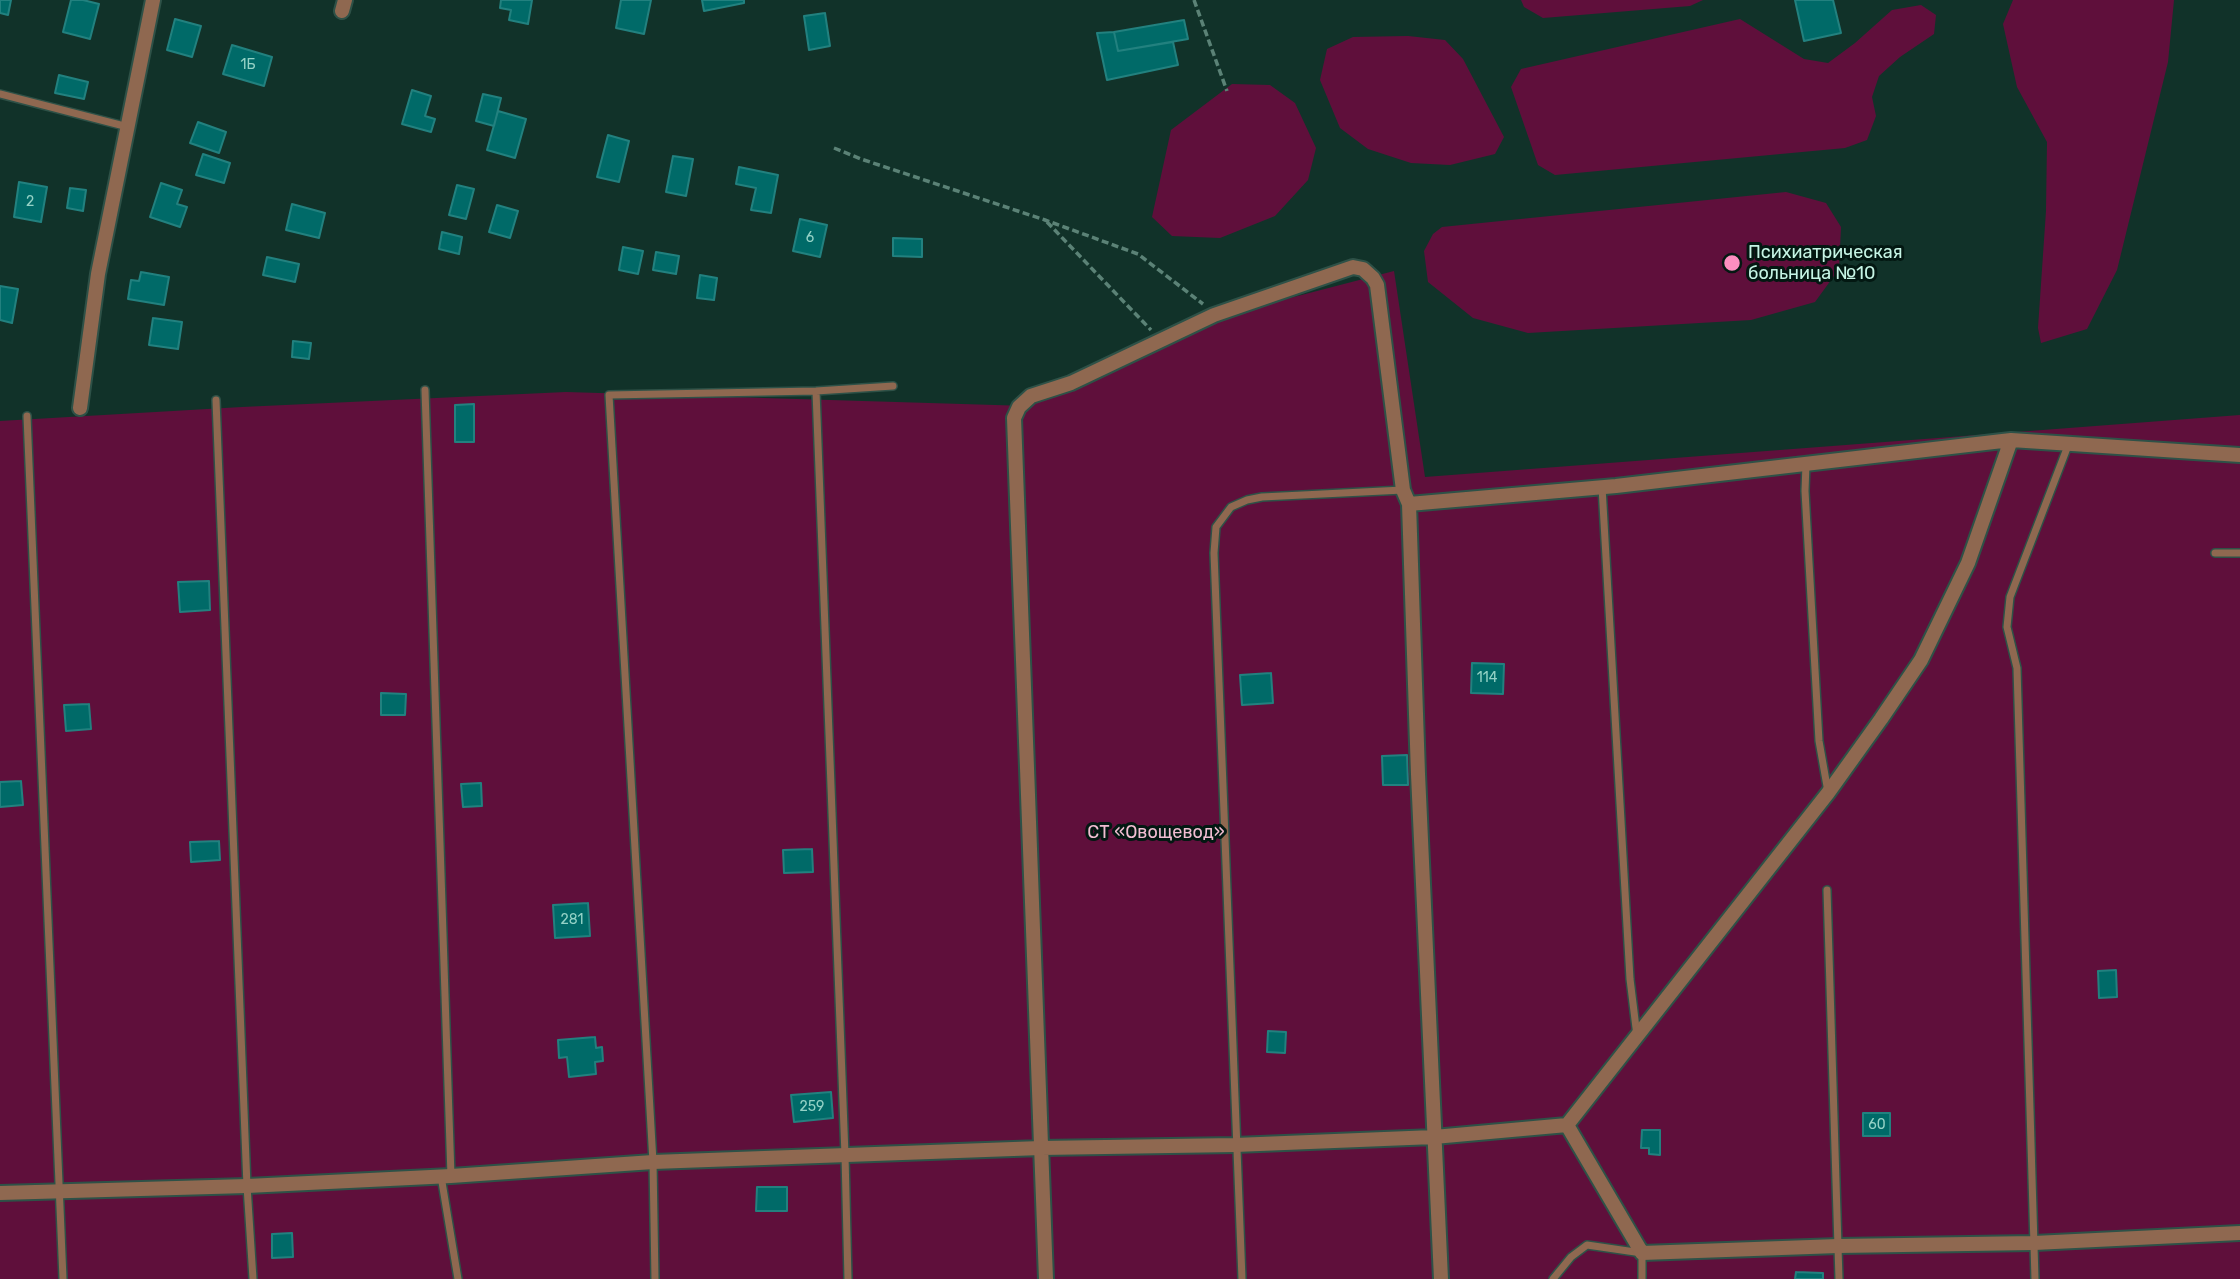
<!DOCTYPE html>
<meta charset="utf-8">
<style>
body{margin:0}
canvas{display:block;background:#113229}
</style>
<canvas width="2240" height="1279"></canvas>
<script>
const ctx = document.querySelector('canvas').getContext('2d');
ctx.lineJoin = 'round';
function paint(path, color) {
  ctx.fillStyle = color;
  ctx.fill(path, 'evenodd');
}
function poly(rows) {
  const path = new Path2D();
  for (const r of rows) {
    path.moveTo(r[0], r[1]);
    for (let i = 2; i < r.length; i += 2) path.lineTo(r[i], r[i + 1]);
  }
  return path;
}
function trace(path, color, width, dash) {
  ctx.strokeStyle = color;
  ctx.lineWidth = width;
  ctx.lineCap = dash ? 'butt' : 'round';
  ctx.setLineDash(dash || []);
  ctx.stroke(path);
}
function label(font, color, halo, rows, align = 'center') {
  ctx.font = font + ' Rubik,sans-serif';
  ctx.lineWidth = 6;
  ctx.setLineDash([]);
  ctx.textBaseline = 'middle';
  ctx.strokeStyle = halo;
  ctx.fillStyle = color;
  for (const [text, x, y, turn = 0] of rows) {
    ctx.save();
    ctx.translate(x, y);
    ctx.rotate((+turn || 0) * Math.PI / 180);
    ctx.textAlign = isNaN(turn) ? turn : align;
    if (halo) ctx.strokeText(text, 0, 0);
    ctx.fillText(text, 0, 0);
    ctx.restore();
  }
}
const green = poly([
 [1521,0,1703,0,1690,6,1543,18,1524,7],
 [2013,0,2174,0,2168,62,2117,270,2087,329,2041,343,2038,328,2046,211,2047,142,2017,87,2003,24],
 [1921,5,1936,15,1934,34,1900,57,1879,76,1872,97,1876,116,1867,140,1845,148,1555,175,1538,165,1511,87,1521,69,1740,19,1804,59,1828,63,1855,43,1892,10],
 [1408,36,1445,40,1463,59,1504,137,1495,154,1450,165,1411,163,1368,149,1340,128,1320,80,1327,49,1353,37],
 [1232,84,1270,85,1295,103,1316,148,1308,180,1275,216,1220,238,1172,236,1152,217,1171,130],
 [1786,192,1826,203,1841,227,1839,269,1815,302,1751,320,1528,333,1473,318,1428,282,1424,251,1433,234,1442,227],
 [1394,271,1425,477,2240,415,2240,1279,0,1279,0,421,242,407,566,392,1028,406,1240,311]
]);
const building = poly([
 [0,0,11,0,8,15,0,13,0,0],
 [71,0,83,0,99,4,90,39,63,32,71,0],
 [501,0,532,0,528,24,509,20,511,10,500,8,501,0],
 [621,0,651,0,644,34,616,28,621,0],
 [702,0,744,0,744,3,704,11,702,0],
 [1795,0,1833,0,1841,33,1804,41,1795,0],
 [825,13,830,46,809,50,804,16,825,13],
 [175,19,201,26,192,57,167,50,175,19],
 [1184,20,1188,39,1118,51,1114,32,1184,20],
 [1114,32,1118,51,1173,42,1178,65,1107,80,1097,33,1114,32],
 [232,45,272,57,264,86,223,74,232,45],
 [59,75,88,82,84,99,55,93,59,75],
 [412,90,431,96,425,116,435,119,431,132,402,124,412,90],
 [483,94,501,98,494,126,476,121,483,94],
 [498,111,526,119,515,158,487,150,498,111],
 [198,122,226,132,219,153,190,143,198,122],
 [608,135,629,141,619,182,597,177,608,135],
 [203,154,230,163,224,183,196,175,203,154],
 [673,156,693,159,686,196,666,192,673,156],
 [739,167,778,175,771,213,751,210,756,188,736,184,739,167],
 [19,182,47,187,41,222,14,217,19,182],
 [161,183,182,190,177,204,187,207,180,227,150,217,161,183],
 [457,185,474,189,466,219,449,215,457,185],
 [70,188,86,190,83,211,67,208,70,188],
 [292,204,325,213,319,238,286,230,292,204],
 [497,205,518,211,510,238,489,232,497,205],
 [800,219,827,225,820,257,793,251,800,219],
 [442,232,462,237,459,254,439,249,442,232],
 [893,238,922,239,922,257,893,256,893,238],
 [623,247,643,251,638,274,619,270,623,247],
 [656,252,679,256,676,274,653,270,656,252],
 [267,257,299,264,295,282,263,275,267,257],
 [141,272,169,277,164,305,128,299,131,280,139,281,141,272],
 [700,275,717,278,714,300,697,298,700,275],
 [0,286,18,289,12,323,0,320,0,286],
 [153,318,182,322,178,349,149,345,153,318],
 [293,341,311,343,309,359,292,357,293,341],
 [474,404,474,442,455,442,455,405,474,404],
 [209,581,210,610,180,612,178,582,209,581],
 [1472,663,1504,664,1503,694,1471,693,1472,663],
 [1271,673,1273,703,1242,705,1240,675,1271,673],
 [381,693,406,694,405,715,381,715,381,693],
 [89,704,91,729,66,731,64,705,89,704],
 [1407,755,1408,785,1383,785,1382,756,1407,755],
 [21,781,23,805,0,807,0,782,21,781],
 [481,783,482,806,463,807,461,784,481,783],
 [219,841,220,860,191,862,190,842,219,841],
 [812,849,813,872,784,873,783,850,812,849],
 [588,903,590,936,555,938,553,905,588,903],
 [2116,970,2117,997,2099,998,2098,971,2116,970],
 [1268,1031,1286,1032,1285,1053,1267,1052,1268,1031],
 [595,1037,596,1048,602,1047,603,1061,595,1062,596,1074,569,1077,567,1057,559,1058,558,1040,595,1037],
 [831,1092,833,1118,794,1122,791,1095,831,1092],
 [1863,1113,1890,1113,1890,1136,1863,1136,1863,1113],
 [1642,1130,1660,1130,1660,1155,1649,1154,1649,1148,1641,1148,1642,1130],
 [757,1187,787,1187,787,1211,756,1211,757,1187],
 [292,1233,293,1257,272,1258,272,1234,292,1233],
 [1796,1272,1823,1273,1823,1279,1795,1279,1796,1272]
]);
const path = poly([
 [1194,0,1227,91],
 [834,148,861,159,1045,220,1138,254,1203,304],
 [1047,222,1151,330]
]);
const service = poly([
 [0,94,128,127],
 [425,390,451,1176],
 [816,391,845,1155,848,1279],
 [216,400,247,1186,253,1279],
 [27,416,63,1279],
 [1806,464,1805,491,1819,741,1828,792],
 [1602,487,1630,979,1637,1036],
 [2215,553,2240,553],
 [1827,890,1839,1279],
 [441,1176,458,1279],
 [655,1279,653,1162,609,395,816,391,893,386],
 [1242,1279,1214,553,1216,527,1231,507,1247,500,1262,497,1403,490],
 [1553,1279,1571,1257,1587,1245,1642,1253,1642,1279],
 [2035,1279,2017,668,2007,627,2010,597,2069,443]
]);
const minor = poly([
 [342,11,345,0],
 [80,408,98,274,153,0],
 [1409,504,1616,486,2011,440,2240,455],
 [1567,1125,1828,793,1881,719,1921,660,1968,563,2011,440],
 [0,1193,247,1186,451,1176,653,1162,1041,1148,1235,1145,1434,1137,1567,1125,1642,1253,1838,1246,2034,1243,2240,1233],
 [1046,1279,1014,418,1019,407,1031,396,1071,383,1214,315,1353,267,1363,269,1373,278,1377,285,1403,490,1409,504,1418,774,1441,1279]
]);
const markers = [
 [1732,263,9,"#fd8ec0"]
];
const numberNames = [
 ["1Б",248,65],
 ["2",30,202],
 ["6",810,238],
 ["114",1487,678],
 ["281",572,920],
 ["259",812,1107],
 ["60",1877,1125]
];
const poiNames = [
 ["Психиатрическая",1748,253],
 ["больница №10",1748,274]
];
const parkNames = [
 ["СТ «Овощевод»",1156,833]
];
paint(green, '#5f0f3b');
paint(building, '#006a68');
trace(building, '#22817f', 2);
trace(service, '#2e5147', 10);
trace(minor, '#2e5147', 18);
trace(path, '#5b8276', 3.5, [7, 3.5]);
trace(service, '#8f6850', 7);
trace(minor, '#8f6850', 14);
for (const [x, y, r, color] of markers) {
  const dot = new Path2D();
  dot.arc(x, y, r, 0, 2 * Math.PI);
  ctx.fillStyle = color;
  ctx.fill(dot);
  trace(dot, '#031812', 2.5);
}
label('14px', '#94d2c6', null, numberNames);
label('18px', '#c6f5e5', '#031812', poiNames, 'left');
label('18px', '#f2bdd2', '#031812', parkNames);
</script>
